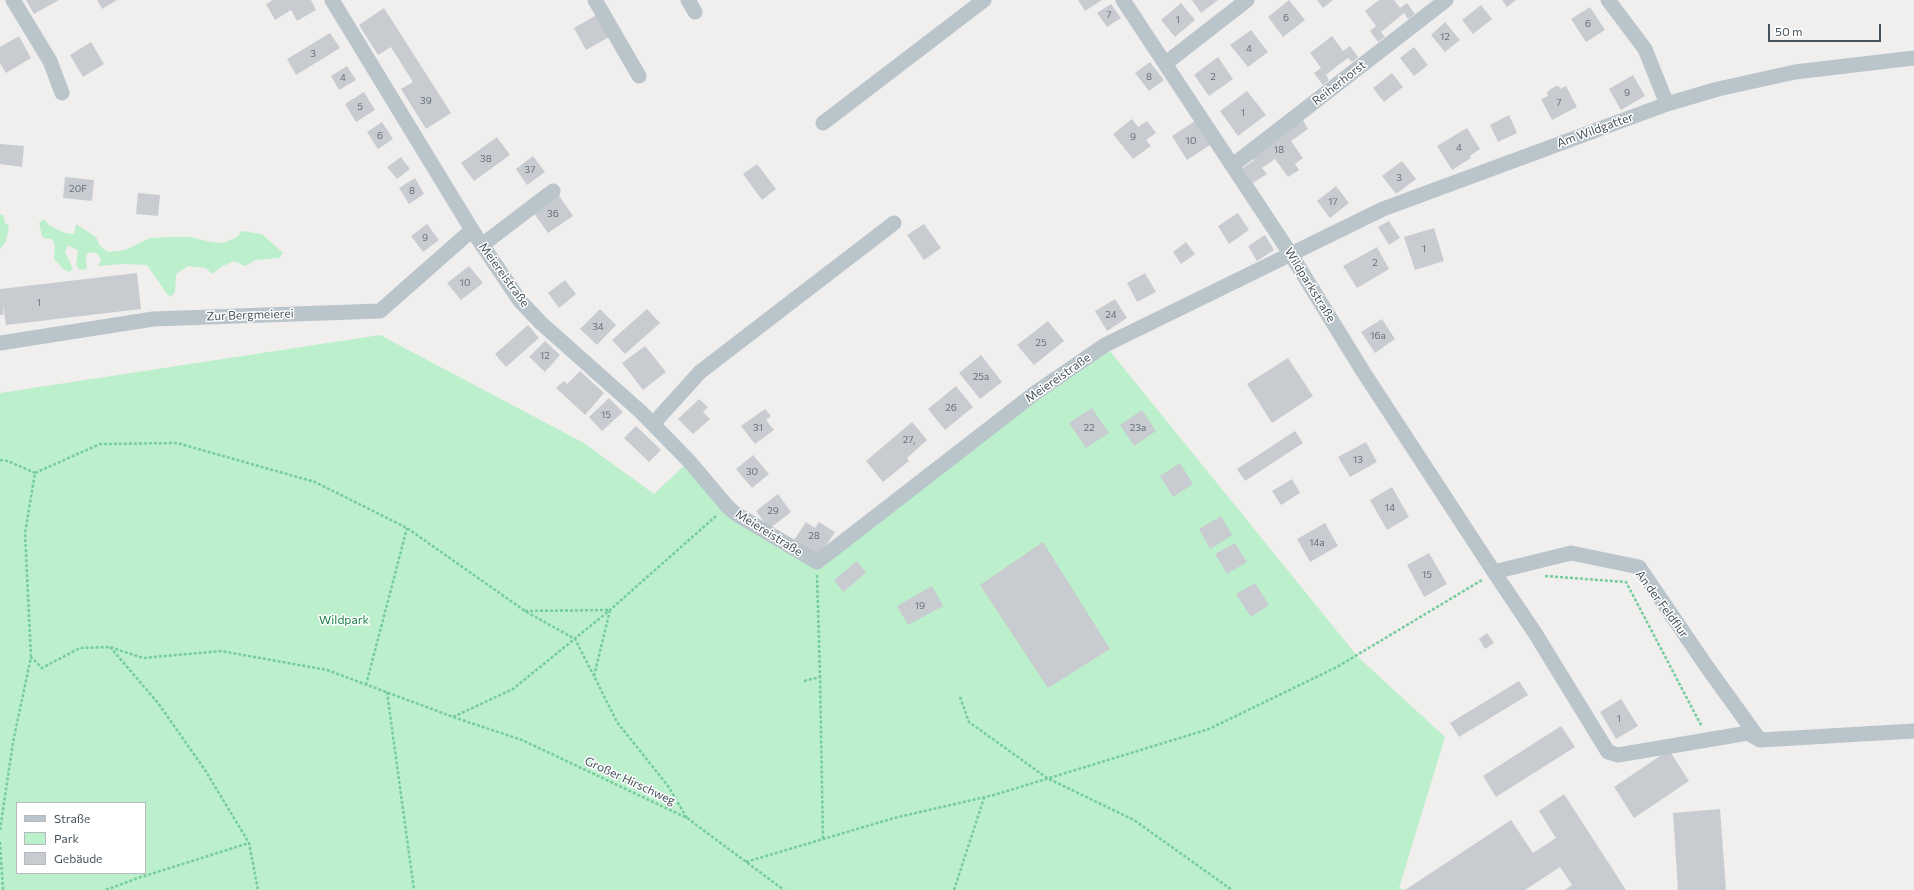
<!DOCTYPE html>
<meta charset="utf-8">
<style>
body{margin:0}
#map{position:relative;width:1914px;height:890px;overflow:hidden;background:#f1eeee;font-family:Commissioner,sans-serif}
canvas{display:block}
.legend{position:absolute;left:16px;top:802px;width:130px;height:72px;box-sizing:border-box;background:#fff;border:1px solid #b5babe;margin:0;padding:5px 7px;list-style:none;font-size:12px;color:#46535c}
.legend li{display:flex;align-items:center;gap:8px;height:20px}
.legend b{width:20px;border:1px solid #b5babe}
.scale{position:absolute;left:1768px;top:24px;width:113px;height:18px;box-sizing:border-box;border:2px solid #46535c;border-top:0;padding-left:5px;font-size:12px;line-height:14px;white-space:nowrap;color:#46535c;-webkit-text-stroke:3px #fff;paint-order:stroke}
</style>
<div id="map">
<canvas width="1914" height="890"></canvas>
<ul class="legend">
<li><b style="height:5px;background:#b9c4cb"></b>Straße</li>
<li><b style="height:11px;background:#bcefcc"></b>Park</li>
<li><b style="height:11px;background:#c8ccd1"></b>Gebäude</li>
</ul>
<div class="scale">50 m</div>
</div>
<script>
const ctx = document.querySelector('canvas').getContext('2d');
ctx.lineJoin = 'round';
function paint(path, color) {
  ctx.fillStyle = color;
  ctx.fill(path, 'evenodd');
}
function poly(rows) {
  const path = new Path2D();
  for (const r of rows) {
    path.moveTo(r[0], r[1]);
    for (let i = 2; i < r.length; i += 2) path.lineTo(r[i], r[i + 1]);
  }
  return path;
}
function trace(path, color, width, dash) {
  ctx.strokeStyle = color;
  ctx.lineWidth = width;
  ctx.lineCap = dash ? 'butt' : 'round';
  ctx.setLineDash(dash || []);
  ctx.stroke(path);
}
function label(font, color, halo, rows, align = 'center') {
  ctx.font = font + ' Commissioner,sans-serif';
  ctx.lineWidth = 3;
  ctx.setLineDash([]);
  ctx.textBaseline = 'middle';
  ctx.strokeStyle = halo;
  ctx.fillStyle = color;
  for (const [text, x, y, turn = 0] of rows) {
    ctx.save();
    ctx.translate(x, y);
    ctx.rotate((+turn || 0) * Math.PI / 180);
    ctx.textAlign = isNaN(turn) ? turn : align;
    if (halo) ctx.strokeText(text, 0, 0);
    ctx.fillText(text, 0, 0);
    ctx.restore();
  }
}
const green = poly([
 [0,214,4,216,4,222,9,226,6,241,0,249],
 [44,219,49,225,65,233,74,234,76,224,96,237,100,246,108,252,125,250,150,238,169,237,190,237,211,242,224,243,237,237,242,231,262,234,283,253,279,258,256,260,245,266,234,261,221,267,213,274,205,268,188,266,176,274,175,292,171,297,167,294,147,265,123,264,98,266,101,259,97,253,89,252,86,256,87,268,84,270,79,269,76,265,78,250,68,245,65,252,73,269,69,272,63,269,54,259,55,245,52,239,44,238,42,236,39,223],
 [380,335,584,443,654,494,689,461,727,506,817,562,1105,345,1358,657,1445,737,1399,888,1405,890,0,890,0,393],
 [17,803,145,803,145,873,17,873]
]);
const building = poly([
 [26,0,59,0,34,14],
 [97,0,117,0,102,9],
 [273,0,311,0,316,10,297,21,291,10,275,20,266,4],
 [1078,0,1102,0,1085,11],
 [1192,0,1218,0,1201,13],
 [1289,0,1305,20,1283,37,1268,17],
 [1317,0,1333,0,1323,8],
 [1379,0,1394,0,1400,8,1407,3,1415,14,1408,19,1404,13,1381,32,1385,37,1378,42,1370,31,1376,26,1365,11],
 [1502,0,1516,0,1507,7],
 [1181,3,1195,20,1175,37,1161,20],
 [1111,4,1121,18,1107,27,1097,13],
 [1481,5,1492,19,1473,34,1462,20],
 [1590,7,1605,30,1586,42,1571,19],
 [384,8,451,113,426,129,401,89,413,82,391,47,378,55,359,25],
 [598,14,611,36,586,50,574,28],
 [1445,22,1460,40,1445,52,1431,35],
 [1251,30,1268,52,1248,67,1230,45],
 [330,33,340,48,296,75,287,59],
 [19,36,31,58,6,73,0,63,0,47],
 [1332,36,1343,51,1350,46,1358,57,1352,62,1348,58,1337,66,1326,75,1329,80,1323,85,1314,73,1321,68,1310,53],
 [91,42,104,64,83,77,70,55],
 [1414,47,1428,65,1414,76,1400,58],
 [1218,57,1233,79,1209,96,1194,75],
 [1150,62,1164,80,1149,91,1135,73],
 [347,66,356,80,339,90,331,76],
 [1392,73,1403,87,1384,102,1373,88],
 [1633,75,1645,96,1621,110,1609,89],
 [1556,86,1559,86,1560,89,1566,86,1577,107,1552,120,1541,99,1548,96,1547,93,1549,90],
 [1247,91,1266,115,1238,136,1220,111],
 [364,92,375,110,356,122,345,104],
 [1509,115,1517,133,1498,142,1490,125],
 [1132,119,1138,127,1147,121,1156,133,1146,140,1151,146,1133,159,1113,134],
 [1303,120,1308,129,1291,141,1303,158,1295,164,1299,170,1288,177,1275,159,1262,168,1267,174,1253,183,1243,168,1254,160,1251,156],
 [1195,121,1210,145,1187,160,1172,136],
 [382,122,393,139,378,149,367,132],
 [1467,128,1480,149,1470,156,1471,158,1452,170,1437,146],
 [497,137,510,155,474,181,461,163],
 [0,144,24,146,22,167,0,164],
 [533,156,545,172,527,185,516,169],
 [401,157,410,169,397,179,387,167],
 [1402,161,1416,179,1396,194,1382,176],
 [757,164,776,189,762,200,743,174],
 [65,177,94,180,92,201,63,198],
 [415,178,424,194,409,204,399,188],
 [1336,186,1349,203,1330,218,1317,201],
 [138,193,160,195,158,216,136,214],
 [558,194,573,216,548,233,533,212],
 [1238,213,1249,230,1229,244,1218,226],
 [1389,221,1400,238,1389,245,1378,227],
 [427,224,439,240,423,252,411,236],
 [924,224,941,248,924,260,907,235],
 [1434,228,1444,261,1415,270,1404,237],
 [1265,235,1274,250,1257,261,1248,246],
 [1186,242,1195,254,1181,264,1173,252],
 [1377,247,1389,269,1357,288,1343,266],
 [469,266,483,283,461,300,447,283],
 [137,273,141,309,6,325,3,306,3,315,0,315,0,289],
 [1145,273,1156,292,1137,302,1127,283],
 [565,280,576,294,559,308,548,293],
 [1115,299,1127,318,1107,331,1095,311],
 [600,309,616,325,597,345,580,329],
 [647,309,660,323,625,354,612,340],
 [1382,319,1395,339,1375,353,1361,332],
 [1048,321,1064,341,1034,365,1017,345],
 [528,325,539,338,506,367,495,354],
 [545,341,560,355,545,372,529,357],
 [645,346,666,372,643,390,622,363],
 [981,355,1002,382,980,399,959,373],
 [1288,358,1313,396,1272,423,1247,384],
 [580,371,604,393,585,415,556,388,564,381,567,384],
 [956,386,973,407,945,430,928,409],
 [609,398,623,412,602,431,589,417],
 [699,399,708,407,703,412,710,419,693,434,678,419],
 [1092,408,1109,433,1086,448,1069,423],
 [765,409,771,416,766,420,774,430,755,444,741,426],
 [1142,410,1156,431,1134,446,1120,425],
 [912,422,927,440,907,458,909,461,883,482,866,461],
 [636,426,661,450,649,462,624,438],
 [1295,431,1303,443,1245,481,1237,469],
 [1366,442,1377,462,1350,477,1338,457],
 [753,455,769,474,752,488,736,469],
 [1180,463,1193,484,1173,497,1160,476],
 [1292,479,1300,493,1281,505,1272,491],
 [1392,487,1409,517,1387,530,1370,500],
 [778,494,791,512,769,529,756,511],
 [1221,516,1232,535,1210,549,1199,529],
 [806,522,815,528,819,522,835,532,819,556,794,540],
 [1325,523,1338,546,1310,562,1297,539],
 [1043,542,1110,649,1048,688,980,585],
 [1235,543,1247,562,1227,574,1215,554],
 [1429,553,1447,584,1424,597,1407,565],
 [857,561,866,573,843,592,834,580],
 [1255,583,1269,605,1251,617,1236,594],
 [932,586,943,606,908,625,897,606],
 [1487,633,1494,643,1485,649,1479,639],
 [1519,681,1528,695,1459,737,1450,723],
 [1621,699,1638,726,1616,739,1600,712],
 [1561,726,1575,747,1496,797,1483,776],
 [1669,750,1689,781,1634,818,1614,787],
 [1564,794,1626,890,1565,890,1572,885,1560,867,1525,890,1405,890,1511,820,1533,853,1556,838,1539,811],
 [1720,809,1726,890,1678,890,1673,813]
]);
const path = poly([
 [0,460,8,461,35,473],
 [817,575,820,677],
 [1545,576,1626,582,1702,727],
 [525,611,610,610,594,676,617,722,668,786,687,818],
 [110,647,158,703,205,770,249,843,258,890],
 [31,657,25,533,35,473,100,444,177,443,315,482,407,528,525,611,575,639,594,676],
 [804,681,820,677,823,839],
 [366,685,407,528],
 [387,692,414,890],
 [960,697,969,722,1047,778,1134,820,1232,890],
 [453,717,513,689,610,610,716,516],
 [0,830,13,742,31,657,42,668,80,648,110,647,143,658,221,651,327,670,453,717,522,740,687,818,784,890],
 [0,842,3,890],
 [746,862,894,818,994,795,1209,729,1337,667,1482,580],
 [106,890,135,879,249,843],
 [954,890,984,798]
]);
const minor = poly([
 [13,0,50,61,62,93],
 [332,0,472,230,520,301,541,323,641,412,689,461,727,506,736,514,817,562,1035,393,1105,345,1383,209,1667,104,1718,89,1795,72,1914,58],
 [595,0,639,76],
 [688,0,695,12],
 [1123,0,1290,253,1364,373,1494,572,1535,633,1608,752,1618,755,1748,733,1760,740,1914,731],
 [1608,0,1645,49,1667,104],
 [1166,63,1247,0],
 [823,123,984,0],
 [1233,165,1446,0],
 [482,245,553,191],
 [0,343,153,319,380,311,472,230],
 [653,424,700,372,894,223],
 [1494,572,1571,553,1639,567,1707,667,1759,739]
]);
const numberNames = [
 ["7",1109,15],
 ["6",1286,18],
 ["1",1178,20],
 ["6",1588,24],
 ["12",1445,37],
 ["4",1249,49],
 ["3",313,54],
 ["8",1149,77],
 ["2",1213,77],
 ["4",343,78],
 ["9",1627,93],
 ["39",426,101],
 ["7",1559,103],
 ["5",360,107],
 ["1",1243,113],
 ["6",380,136],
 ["9",1133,137],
 ["10",1191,141],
 ["4",1459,148],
 ["18",1279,150],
 ["38",486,159],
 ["37",530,170],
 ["3",1399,178],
 ["20F",78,189],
 ["8",412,191],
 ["17",1333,202],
 ["36",553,214],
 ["9",425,238],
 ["1",1424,249],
 ["2",1375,263],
 ["10",465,283],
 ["1",39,303],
 ["24",1111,315],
 ["34",598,327],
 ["16a",1378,336],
 ["25",1041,343],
 ["12",545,356],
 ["25a",981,377],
 ["26",951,408],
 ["15",606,415],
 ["31",758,428],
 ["22",1089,428],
 ["23a",1138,428],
 ["27,",909,440],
 ["13",1358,460],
 ["30",752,472],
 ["14",1390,508],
 ["29",773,511],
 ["28",814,536],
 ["14a",1317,543],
 ["15",1427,575],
 ["19",920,606],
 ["1",1619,719]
];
const streetNames = [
 ["Reiherhorst",1339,83,-38],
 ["Am Wildgatter",1595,130,-20],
 ["Meiereistraße",504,275,54],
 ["Wildparkstraße",1310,285,58],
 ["Zur Bergmeierei",250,315,-2],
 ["Meiereistraße",1058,378,-35],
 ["Meiereistraße",769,533,32],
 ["An der Feldflur",1662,604,54],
 ["Großer Hirschweg",630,781,25]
];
const parkNames = [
 ["Wildpark",344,620]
];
paint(green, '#bcefcc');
paint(building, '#c8ccd1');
trace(path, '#74cd9b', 2.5, [3, 2]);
trace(minor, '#b9c4cb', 15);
label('10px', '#667179', null, numberNames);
label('12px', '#46535c', '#fff', streetNames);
label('12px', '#167d43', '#fff', parkNames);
</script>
